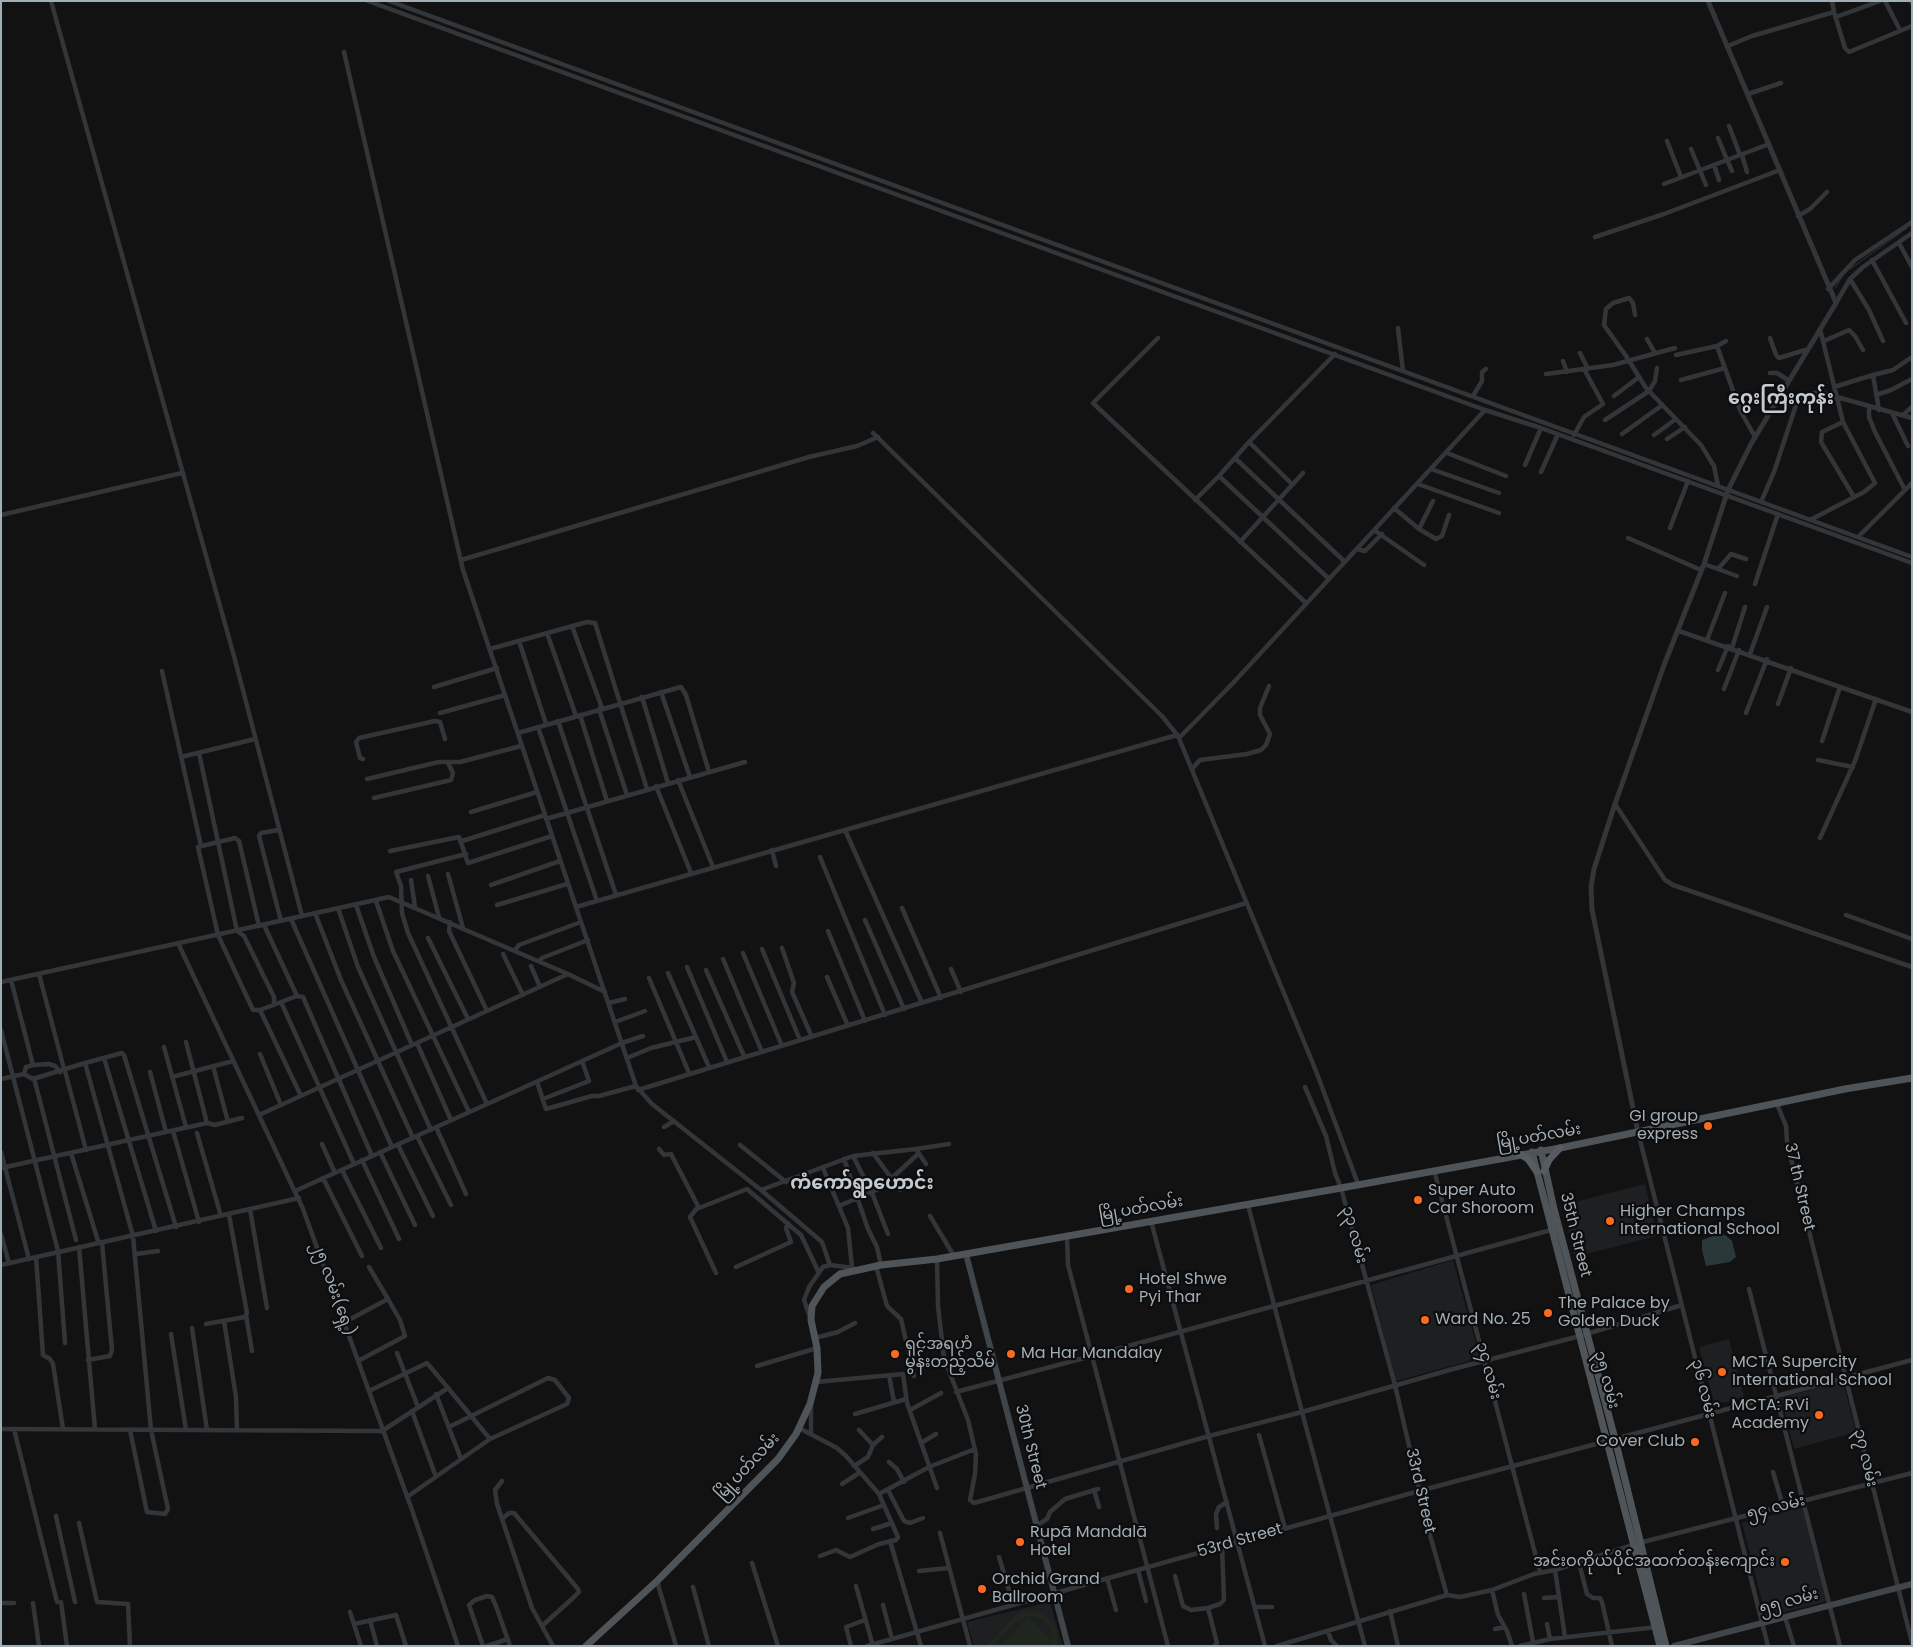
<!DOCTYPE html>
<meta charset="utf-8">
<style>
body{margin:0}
#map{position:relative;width:1913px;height:1647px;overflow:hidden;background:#121213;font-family:Poppins,sans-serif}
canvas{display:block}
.frame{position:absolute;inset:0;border:2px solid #a2aeb5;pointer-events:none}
</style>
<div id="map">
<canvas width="1913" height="1647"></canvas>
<div class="frame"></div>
</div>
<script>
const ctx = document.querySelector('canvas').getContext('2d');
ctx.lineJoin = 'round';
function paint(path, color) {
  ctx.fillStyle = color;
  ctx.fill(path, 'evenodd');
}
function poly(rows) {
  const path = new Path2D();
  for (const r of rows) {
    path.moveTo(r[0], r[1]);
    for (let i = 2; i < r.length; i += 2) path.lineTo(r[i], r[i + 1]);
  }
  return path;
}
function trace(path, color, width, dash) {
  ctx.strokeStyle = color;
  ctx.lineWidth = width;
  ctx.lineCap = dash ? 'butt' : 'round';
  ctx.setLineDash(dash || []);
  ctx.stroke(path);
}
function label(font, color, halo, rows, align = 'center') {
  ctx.font = font + ' Poppins,"Noto Sans Myanmar",sans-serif';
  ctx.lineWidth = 4.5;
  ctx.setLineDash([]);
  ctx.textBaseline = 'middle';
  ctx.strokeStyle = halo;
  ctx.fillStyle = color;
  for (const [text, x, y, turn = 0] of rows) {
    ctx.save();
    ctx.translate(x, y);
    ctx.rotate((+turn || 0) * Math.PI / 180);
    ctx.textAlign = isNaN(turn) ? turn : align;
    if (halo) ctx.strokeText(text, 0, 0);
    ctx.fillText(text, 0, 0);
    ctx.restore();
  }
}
const built = poly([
 [1645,1184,1657,1236,1574,1257,1563,1205],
 [1453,1260,1480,1358,1396,1381,1371,1285],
 [1729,1339,1744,1397,1715,1405,1699,1347],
 [1843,1381,1856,1432,1794,1449,1781,1398],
 [1804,1507,1828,1601,1766,1617,1742,1523],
 [1050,1602,1063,1646,974,1646,967,1622]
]);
const green = poly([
 [1033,1611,1044,1614,1052,1621,1057,1631,1057,1643,1060,1646,1052,1646,1051,1628,1043,1620,1032,1616,1016,1621,993,1646,987,1646,1014,1617,1021,1612],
 [1028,1617,1052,1640,1047,1646,1001,1646]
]);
const water = poly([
 [1719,1234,1725,1235,1732,1241,1736,1257,1730,1262,1706,1266,1702,1250,1702,1240]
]);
const stream = poly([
 [1850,269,1907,228],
 [1835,288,1842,277]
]);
const minor = poly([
 [51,1,234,656,302,916],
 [368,1,1485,410,1541,428,1912,563],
 [389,1,1912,557],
 [1885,1,1900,30],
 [1911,1,1912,3],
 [1834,12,1845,48,1849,52,1912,26],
 [1836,17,1880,1],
 [1728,46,1752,36,1834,12,1832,1],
 [344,52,463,570,636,1086,652,1104,761,1190,822,1242,830,1265],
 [1748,94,1781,83],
 [1729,126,1740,155],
 [1718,138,1727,160],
 [1667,141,1681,177],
 [1691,149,1706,185],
 [1742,155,1747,172],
 [1727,160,1732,171],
 [1714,165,1719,180],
 [1664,184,1769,144],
 [1798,216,1810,209,1827,192],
 [1595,237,1664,214,1780,170],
 [1899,243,1912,267],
 [1872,260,1906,323],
 [1850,279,1869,310,1883,341],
 [1828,289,1855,260,1912,222],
 [1836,303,1850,279,1863,267,1912,233],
 [1635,315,1633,303,1629,298,1613,303,1606,309,1604,325,1626,356,1646,388,1701,445,1714,466,1718,486],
 [1398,328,1403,371],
 [1158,338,1093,403,1306,603],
 [1770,338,1776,355,1779,358,1805,350],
 [1647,339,1655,353],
 [1824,341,1849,330,1855,336,1863,350],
 [1717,346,1740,410,1755,437],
 [1580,353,1588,369],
 [1676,355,1717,346,1726,341],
 [1563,361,1567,372],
 [1770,373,1777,373,1788,380],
 [1546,374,1613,365,1675,348],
 [1681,380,1725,368],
 [1834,387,1873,375],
 [1876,395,1891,390,1912,379],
 [1473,396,1482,381,1482,372,1486,369],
 [1614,396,1639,377],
 [1869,407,1869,417,1875,432,1905,490],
 [1879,410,1873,375,1893,370,1912,357],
 [1892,413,1908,446],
 [1903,415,1912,407],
 [1605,420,1649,391,1655,381,1657,368],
 [1843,422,1822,432,1821,442,1854,497],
 [873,433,1162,716,1178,736,1316,1071,1358,1184],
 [1622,434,1661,406],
 [1574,435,1584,417,1603,404,1584,369],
 [1654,435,1676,419],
 [1667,439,1685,427],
 [1249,442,1292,484],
 [1447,453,1506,476],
 [1235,458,1345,562],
 [1525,465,1541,428],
 [1431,469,1499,493],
 [1541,472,1558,434],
 [1418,484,1499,513],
 [1195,500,1219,476],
 [1761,502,1774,472,1796,405,1802,397,1819,392,1912,418],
 [1394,508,1419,529,1436,539,1442,536,1449,515],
 [1,515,182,473],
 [1810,520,1864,492,1875,483,1843,422,1820,329],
 [1670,528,1688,481],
 [1419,529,1433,501],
 [1374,530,1424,565],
 [1858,537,1912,483],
 [1628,538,1701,570],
 [1240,542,1303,473],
 [1357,549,1365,551,1382,534],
 [461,560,809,457,857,446,878,437],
 [1704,564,1737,576],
 [1718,569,1731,554,1746,559],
 [1329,579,1219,476,1249,442,1335,354],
 [1755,584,1778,514],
 [572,626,602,708],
 [1679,631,1912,712],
 [547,633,576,716],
 [1707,640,1725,593],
 [519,641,546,724],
 [1732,648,1745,607],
 [490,649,587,622,595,623,647,789],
 [1750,654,1767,607],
 [1718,670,1728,646],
 [162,671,201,846],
 [434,687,497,668],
 [1724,689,1739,650],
 [661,692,690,777],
 [642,697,668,783],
 [1778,704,1791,668],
 [599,709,627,795],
 [440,713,505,695],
 [1746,713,1767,659],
 [580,715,607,801],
 [558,721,616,895],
 [538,727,597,901],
 [518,733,681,687,686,695,709,772],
 [1179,738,1233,683,1485,410],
 [1822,741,1840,687],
 [199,753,237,931,244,936,274,997,274,1005],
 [181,757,255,739],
 [363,759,360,758,356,742,359,738,435,721,440,722,445,739],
 [1818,760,1853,767],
 [1192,769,1200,760,1247,754,1261,750,1266,745,1270,734,1260,715,1260,708,1269,686],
 [367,779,439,762,460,762,521,746],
 [678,780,713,867],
 [656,786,691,873],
 [374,798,451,780,453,773,448,763],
 [1615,804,1665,880,1673,885,1912,967],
 [471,812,537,792],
 [546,819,745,762],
 [278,830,261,833,259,836,281,921],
 [845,830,922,1003],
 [1820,838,1855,761,1876,699],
 [462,841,545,815],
 [772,850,776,866],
 [390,851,459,837,468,863,552,836],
 [466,854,396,872,401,886,402,913,408,933,487,1104],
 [820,857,885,1015],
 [448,874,463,928],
 [428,876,439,917],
 [411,880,415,907],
 [491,885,560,861],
 [376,901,393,951,469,1112],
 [356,905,374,957,412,1045],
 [497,905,567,884],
 [576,907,1177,735],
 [338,908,358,967,431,1130],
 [902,908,941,998],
 [315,913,341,980,413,1138],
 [1846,915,1912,939],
 [291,919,392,1147],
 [865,920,904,1009],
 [450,922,449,931,487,1011],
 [264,925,297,996],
 [259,926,239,841,235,838,198,847,218,935,253,1010,260,1010,297,996,303,997,372,1156],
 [828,931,865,1021],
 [428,938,468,1019],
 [178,943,303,1209,412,1510,458,1646],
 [782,948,794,983,792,992,812,1037],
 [762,949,800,1040],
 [515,950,519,945,581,922],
 [743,953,782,1046],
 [503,954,523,995],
 [723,959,762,1052],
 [539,961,542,958,588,940],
 [531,966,540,987],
 [687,967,727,1062],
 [951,969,961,992],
 [706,970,744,1056],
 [668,973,709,1067],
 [39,974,64,1069],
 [827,977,848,1026],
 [649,978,689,1073],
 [11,980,33,1065,26,1067,24,1074],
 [1,982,389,897,568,974,605,992],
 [281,1002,354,1164],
 [609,1003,625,999],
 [260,1010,301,1096],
 [615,1022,645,1011],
 [1,1030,58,1251,65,1343],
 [186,1042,207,1123],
 [417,1043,451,1120],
 [164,1047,186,1127],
 [260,1054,281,1105],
 [104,1058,156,1231],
 [627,1058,651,1048,696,1037],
 [33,1065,49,1064,55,1066,60,1072],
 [213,1066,228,1122],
 [65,1071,86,1150],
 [150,1072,166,1132],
 [172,1077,233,1061],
 [34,1078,76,1240],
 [1,1079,24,1074,33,1079,85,1063],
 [537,1082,546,1109,592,1096,599,1096,636,1086],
 [1305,1087,1326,1136,1335,1173,1341,1188,1395,1385,1428,1528,1447,1595],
 [638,1090,1246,903],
 [543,1099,589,1081,582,1061],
 [1777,1104,1786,1126,1787,1141,1793,1167,1912,1643],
 [259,1115,568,974],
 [436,1127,466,1194],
 [664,1127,674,1121],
 [173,1131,199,1222],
 [1638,1132,1768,1646],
 [197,1133,221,1216],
 [417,1136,451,1205],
 [322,1144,335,1173],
 [398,1145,433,1216],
 [740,1145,786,1182],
 [659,1149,664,1155,671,1154,699,1208,747,1189,801,1235,819,1273],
 [916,1149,949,1144],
 [1,1152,29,1259],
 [380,1152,415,1225],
 [71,1153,98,1241,102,1243,112,1350,110,1356,88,1360],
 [873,1153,900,1190],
 [844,1159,868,1229,877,1247,881,1265],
 [362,1160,399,1239],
 [1,1168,207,1123,215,1125,242,1118],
 [823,1168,848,1228,852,1267],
 [342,1170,381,1248],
 [1434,1170,1540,1572],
 [323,1178,362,1256],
 [761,1190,853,1156],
 [295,1191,622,1043,643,1036],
 [839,1206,881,1188,918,1154],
 [698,1207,690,1217,716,1273],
 [250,1209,267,1308],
 [930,1216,954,1256],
 [1151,1221,1265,1646],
 [1,1234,9,1263],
 [888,1234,872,1193,853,1156,916,1149,926,1164],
 [1067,1236,1068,1265,1092,1356,1551,1230],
 [79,1247,95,1429],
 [136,1254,158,1251],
 [36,1257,43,1355,50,1359,53,1364,63,1429],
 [937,1259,938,1306,944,1358,968,1420,976,1454,975,1474,970,1500,974,1503,1209,1436,1302,1412,1248,1205],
 [1,1265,299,1198],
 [876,1266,887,1306,901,1319,914,1376],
 [736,1267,791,1242,786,1228,788,1223],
 [1749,1289,1840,1646],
 [246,1315,252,1351],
 [810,1317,804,1300,809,1287,823,1267,830,1265,853,1268],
 [224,1321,236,1397,237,1430],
 [345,1322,388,1299,369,1267],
 [206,1324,245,1317,247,1313,229,1215],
 [192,1328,207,1430],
 [171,1334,186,1430],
 [815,1338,838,1332,855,1323],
 [397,1353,418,1407],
 [358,1361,405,1336,400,1320,388,1299],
 [757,1366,817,1348],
 [889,1375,894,1402],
 [816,1382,903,1374,907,1403,937,1488],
 [369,1391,427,1363,448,1388],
 [956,1392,1092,1356,1168,1646],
 [436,1394,461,1459],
 [811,1406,811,1434],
 [910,1410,941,1393],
 [412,1411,436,1477],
 [855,1414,906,1399],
 [799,1428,837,1448,846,1456,879,1494,898,1537,896,1540,879,1544,850,1557,836,1550,820,1556],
 [1,1429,382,1431,448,1388,490,1439],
 [14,1429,57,1602],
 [130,1430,147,1512,165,1514,168,1509,151,1430,133,1236,85,1063,122,1053,124,1055,176,1227],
 [1259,1435,1285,1528],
 [921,1443,936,1434],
 [873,1445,882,1437],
 [889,1462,897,1469,904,1482],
 [854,1466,868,1457,873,1445,859,1430],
 [1773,1472,1783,1506],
 [502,1481,495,1490,497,1504,532,1608,553,1646],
 [842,1484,859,1473],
 [888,1490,904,1521,910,1523,923,1518],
 [1094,1490,1099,1507],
 [879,1494,929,1467,975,1449],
 [407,1497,490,1439,567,1404,569,1398,555,1380,548,1378,449,1427],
 [56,1516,75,1602],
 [848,1518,884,1505],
 [502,1519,509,1513,514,1513,578,1589,579,1592,574,1597,542,1626],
 [79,1523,97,1602,128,1604,130,1646],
 [1036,1526,1047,1519,1050,1512,1065,1499,1098,1489],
 [1217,1528,1216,1514,1219,1507,1227,1502],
 [873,1529,892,1523],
 [940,1533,970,1646],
 [890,1541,921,1646],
 [999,1557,1013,1604],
 [752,1563,778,1646],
 [1579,1563,1587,1594,1593,1598,1600,1598,1602,1602,1612,1646],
 [1138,1570,1146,1601],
 [1555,1570,1639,1543,1912,1473],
 [919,1571,949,1568],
 [1175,1576,1183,1606,1191,1610,1208,1608],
 [1107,1578,1116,1610],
 [657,1581,676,1646],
 [856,1586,873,1646],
 [693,1587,709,1646],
 [1492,1590,1534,1574,1555,1570,1565,1637],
 [1524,1594,1533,1642],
 [1544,1598,1559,1597],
 [61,1602,67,1646],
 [1,1603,14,1603],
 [33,1603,39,1646],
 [883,1605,892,1639],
 [1255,1607,1272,1607],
 [1390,1611,1398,1646],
 [350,1612,361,1646],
 [1785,1617,1794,1646],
 [370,1620,377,1646],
 [354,1624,396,1615,406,1646],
 [1547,1624,1550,1639],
 [1495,1629,1505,1627],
 [1328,1631,1331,1640,1337,1646],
 [483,1646,469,1605,475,1600,487,1596,492,1597,496,1606,510,1646],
 [487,1646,508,1639],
 [851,1646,846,1627,865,1620],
 [867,1646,1419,1491,1912,1360],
 [1214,1646,1217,1643,1208,1608,1220,1604,1224,1600,1222,1546],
 [1277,1646,1447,1595,1460,1597,1492,1590,1498,1615,1507,1631,1512,1646],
 [1365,1646,1302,1412,1453,1369,1580,1336,1682,1305],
 [1520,1646,1550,1639,1657,1627]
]);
const tertiary = poly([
 [1638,1132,1592,910,1591,887,1594,869,1615,804,1664,665,1704,564,1728,490,1751,444,1836,303,1708,1]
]);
const secondary = poly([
 [966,1254,1068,1646],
 [1674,1646,1912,1584]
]);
const primary = poly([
 [1541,1150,1554,1209,1615,1439,1666,1646],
 [1532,1152,1660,1646],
 [586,1646,657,1581,778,1459,796,1434,810,1404,818,1373,817,1348,811,1320,812,1306,824,1287,840,1274,881,1265,937,1259,1341,1188,1560,1148,1845,1089,1912,1078]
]);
const trunk = poly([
 [1520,1154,1528,1159,1537,1172],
 [1544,1171,1549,1160,1560,1148]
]);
const markers = [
 [1708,1126,5,"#fb6a22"],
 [1418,1200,5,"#fb6a22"],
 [1610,1221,5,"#fb6a22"],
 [1129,1289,5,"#fb6a22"],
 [1548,1313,5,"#fb6a22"],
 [1425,1320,5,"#fb6a22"],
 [895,1354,5,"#fb6a22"],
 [1011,1354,5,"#fb6a22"],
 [1722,1372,5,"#fb6a22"],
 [1819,1415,5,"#fb6a22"],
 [1695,1442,5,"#fb6a22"],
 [1020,1542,5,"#fb6a22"],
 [1785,1562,5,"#fb6a22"],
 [982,1589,5,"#fb6a22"]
];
const poiNames = [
 ["GI group",1698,1117,"right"],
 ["express",1698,1135,"right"],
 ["Super Auto",1428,1191],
 ["Car Shoroom",1428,1209],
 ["Higher Champs",1620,1212],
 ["International School",1620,1230],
 ["Hotel Shwe",1139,1280],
 ["Pyi Thar",1139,1298],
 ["The Palace by",1558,1304],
 ["Golden Duck",1558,1322],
 ["Ward No. 25",1435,1320],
 ["ရှင်အရဟံ",905,1345],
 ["မွန်းတည့်သိမ်",905,1363],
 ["Ma Har Mandalay",1021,1354],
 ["MCTA Supercity",1732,1363],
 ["International School",1732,1381],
 ["MCTA: RVi",1809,1406,"right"],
 ["Academy",1809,1424,"right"],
 ["Cover Club",1685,1442,"right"],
 ["Rupā Mandalā",1030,1533],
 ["Hotel",1030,1551],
 ["အင်းဝကိုယ်ပိုင်အထက်တန်းကျောင်း",1775,1562,"right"],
 ["Orchid Grand",992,1580],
 ["Ballroom",992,1598]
];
const streetNames = [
 ["မြို့ပတ်လမ်း",1539,1137,-10],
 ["37 th Street",1799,1187,77],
 ["မြို့ပတ်လမ်း",1141,1209,-10],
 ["၃၃ လမ်း",1354,1235,75],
 ["35th Street",1575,1235,76],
 ["၂၅ လမ်း(ရှေ့)",333,1289,70],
 ["၃၄ လမ်း",1488,1371,75],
 ["၃၅ လမ်း",1606,1380,75],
 ["၃၆ လမ်း",1703,1389,76],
 ["30th Street",1030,1447,76],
 ["၃၇ လမ်း",1865,1458,77],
 ["မြို့ပတ်လမ်း",748,1467,-47],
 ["33rd Street",1420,1491,77],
 ["၅၄ လမ်း",1776,1508,-14],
 ["53rd Street",1240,1541,-16],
 ["၅၅ လမ်း",1789,1602,-15]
];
const quarterNames = [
 ["ဂွေးကြီးကုန်း",1781,399],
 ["ကံကော်ရွာဟောင်း",862,1184]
];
paint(built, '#1e1f20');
paint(green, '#1f261e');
paint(water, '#2a383a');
trace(stream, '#2a383a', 1);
trace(minor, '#333639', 4.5);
trace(tertiary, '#333639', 5);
trace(secondary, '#404549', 6);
trace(primary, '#4e5458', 7);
trace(trunk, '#565c61', 7);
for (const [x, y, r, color] of markers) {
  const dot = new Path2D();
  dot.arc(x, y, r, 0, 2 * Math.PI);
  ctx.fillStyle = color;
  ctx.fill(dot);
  trace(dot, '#0d0d0e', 2);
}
label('16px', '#a2aeb5', '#0d0d0e', poiNames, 'left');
label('16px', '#a2aeb5', '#0d0d0e', streetNames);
label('bold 19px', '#c3cbd1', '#0d0d0e', quarterNames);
</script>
